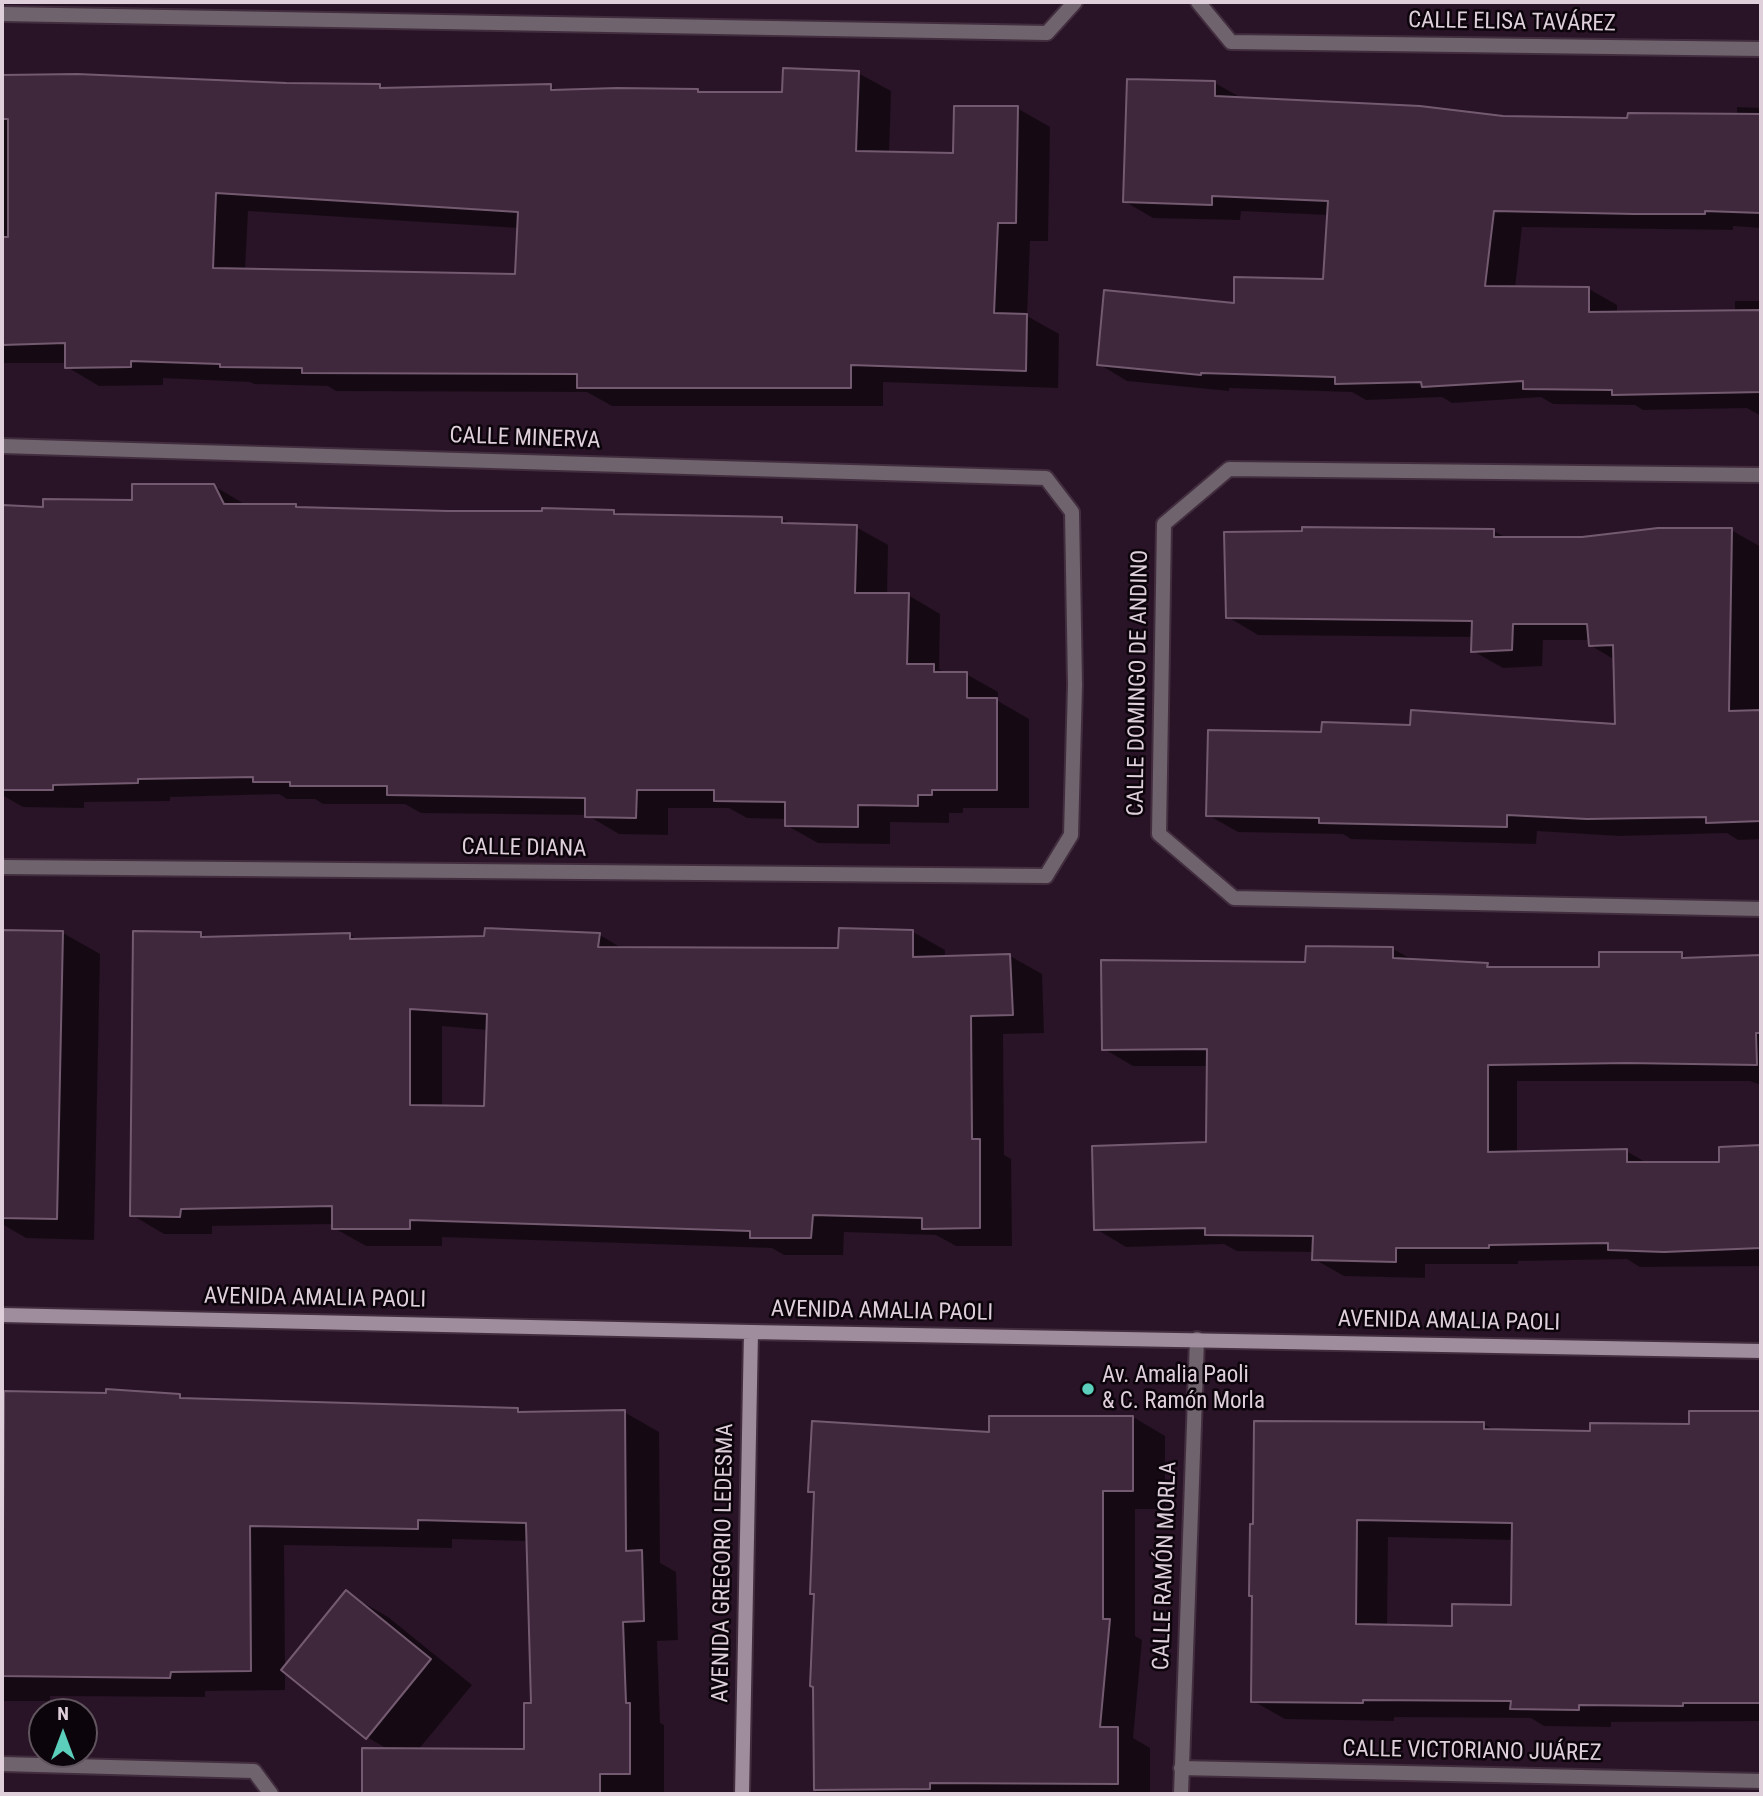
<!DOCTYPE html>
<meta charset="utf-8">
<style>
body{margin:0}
#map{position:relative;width:1763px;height:1796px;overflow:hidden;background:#291326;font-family:"Roboto Condensed",sans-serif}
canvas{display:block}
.frame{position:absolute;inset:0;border:4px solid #decfdb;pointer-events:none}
.north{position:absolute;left:28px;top:1698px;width:70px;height:70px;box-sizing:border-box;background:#0c040b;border:2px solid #60555e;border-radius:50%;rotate:0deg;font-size:19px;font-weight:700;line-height:28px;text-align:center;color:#decfdb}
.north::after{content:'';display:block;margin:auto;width:24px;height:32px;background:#5bcebc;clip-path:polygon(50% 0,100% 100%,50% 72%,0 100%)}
</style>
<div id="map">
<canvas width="1763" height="1796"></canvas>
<div class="frame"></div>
<div class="north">N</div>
</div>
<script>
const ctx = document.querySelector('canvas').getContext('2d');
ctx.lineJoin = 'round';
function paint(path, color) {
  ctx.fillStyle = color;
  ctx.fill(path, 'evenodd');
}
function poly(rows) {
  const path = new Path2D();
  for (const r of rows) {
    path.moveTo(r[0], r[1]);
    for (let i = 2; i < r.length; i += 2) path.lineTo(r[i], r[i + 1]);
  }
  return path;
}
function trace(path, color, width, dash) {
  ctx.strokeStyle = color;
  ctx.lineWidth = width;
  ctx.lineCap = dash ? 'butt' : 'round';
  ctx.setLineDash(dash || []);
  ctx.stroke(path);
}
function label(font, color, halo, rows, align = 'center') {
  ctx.font = font + ' "Roboto Condensed",sans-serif';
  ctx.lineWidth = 5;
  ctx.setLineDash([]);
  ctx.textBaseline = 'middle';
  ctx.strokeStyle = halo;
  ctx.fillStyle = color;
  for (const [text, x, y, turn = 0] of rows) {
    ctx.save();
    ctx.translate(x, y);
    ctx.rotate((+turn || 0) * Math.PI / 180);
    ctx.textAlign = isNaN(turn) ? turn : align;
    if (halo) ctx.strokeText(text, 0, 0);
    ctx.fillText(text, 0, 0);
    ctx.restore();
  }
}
const shadow = poly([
 [858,73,891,91,889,154,955,155,1017,108,1050,127,1048,241,1030,241,1027,316,1059,334,1058,388,883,382,883,406,612,406,587,392,336,391,328,386,254,384,250,382,163,378,163,385,99,386,67,367,67,363,2,363,2,76,77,76,380,86,385,89,550,86,558,91,784,93],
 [248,211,519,228,517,276,245,270],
 [1215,83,1243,99,1503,118,1629,119,1737,115,1737,107,1761,108,1761,228,1733,226,1733,230,1522,227,1515,288,1589,289,1617,305,1617,313,1735,312,1735,301,1761,301,1761,416,1747,408,1643,410,1635,405,1553,404,1541,397,1452,403,1442,397,1366,400,1352,392,1229,388,1229,391,1127,381,1099,364,1235,304,1324,281,1328,215,1241,211,1240,220,1153,218,1124,201],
 [214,486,246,505,295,506,300,508,448,513,614,512,620,516,782,519,793,525,856,527,888,545,887,595,908,595,940,614,939,669,947,674,966,674,998,692,998,701,1029,719,1029,808,963,808,963,813,949,813,949,823,890,822,890,844,818,843,786,825,786,819,747,818,729,808,668,808,668,835,619,834,587,815,421,813,405,804,323,804,315,799,287,799,279,794,170,797,170,801,84,802,84,808,23,807,2,795,2,507,44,509,134,502],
 [1731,530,1761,547,1761,839,1738,840,1727,833,1619,836,1537,831,1536,844,1351,839,1343,834,1238,832,1208,815,1323,734,1412,727,1617,726,1615,660,1590,645,1590,640,1543,640,1542,666,1503,668,1473,651,1474,637,1258,635,1228,617,1494,531,1508,539,1583,539],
 [2,931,63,933,100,954,94,1240,26,1238,2,1224],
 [913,932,945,950,945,958,1010,956,1042,974,1044,1033,1003,1034,1004,1155,1011,1159,1012,1246,956,1246,936,1235,844,1232,843,1255,784,1255,772,1248,442,1237,442,1246,366,1246,334,1228,334,1224,212,1226,212,1234,164,1234,132,1215,201,934,208,938,350,935,360,941,600,935,623,949,840,949],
 [442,1026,488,1030,486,1108,442,1107],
 [1393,949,1415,961,1487,965,1494,969,1601,969,1681,954,1690,959,1761,957,1761,1085,1750,1081,1517,1081,1517,1153,1626,1151,1649,1164,1721,1164,1720,1149,1761,1147,1761,1266,1640,1267,1627,1259,1518,1261,1518,1264,1425,1264,1425,1278,1344,1276,1314,1259,1314,1252,1237,1251,1224,1244,1126,1247,1096,1229,1208,1143,1208,1066,1133,1066,1104,1049,1307,964],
 [2,1392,180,1396,187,1400,518,1409,525,1413,624,1412,659,1432,660,1563,676,1572,678,1640,657,1641,660,1723,664,1725,664,1793,364,1794,364,1750,389,1750,367,1737,285,1671,285,1690,205,1691,205,1697,50,1696,50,1701,2,1701],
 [452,1539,528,1541,532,1705,526,1751,418,1750,472,1685,388,1617,346,1593,285,1667,284,1545,452,1548],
 [1691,1413,1761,1413,1761,1721,1611,1722,1611,1727,1544,1726,1531,1718,1394,1717,1394,1721,1285,1719,1253,1701,1254,1597,1483,1424,1497,1431,1592,1433,1691,1425],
 [1388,1537,1513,1540,1513,1607,1454,1627,1387,1626],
 [1133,1417,1165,1436,1165,1509,1135,1509,1135,1636,1142,1640,1133,1738,1150,1748,1150,1794,816,1794,815,1595,812,1593,816,1494,809,1491,991,1433]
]);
const building = poly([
 [783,68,859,71,856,151,953,153,954,106,1018,106,1016,223,998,223,994,313,1027,314,1026,371,851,365,851,388,577,388,577,374,302,373,302,368,220,367,220,364,131,361,131,367,65,368,65,343,2,345,2,237,8,237,8,119,2,119,2,75,77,74,286,83,380,84,380,88,551,84,551,90,617,88,698,89,698,92,782,92,783,68],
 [216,193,518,212,515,274,213,268,216,193],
 [1127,79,1215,81,1215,96,1420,106,1503,116,1627,118,1628,113,1761,114,1761,213,1705,211,1705,214,1634,214,1494,211,1485,286,1589,287,1589,312,1761,310,1761,392,1612,395,1612,390,1523,389,1523,381,1422,387,1421,382,1335,384,1335,377,1201,373,1201,375,1097,365,1104,290,1234,303,1234,277,1323,279,1328,201,1212,196,1212,205,1123,202,1127,79],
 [132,484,214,484,224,504,296,504,296,507,448,511,542,511,542,508,614,510,614,514,782,517,782,523,857,525,855,593,909,593,907,664,934,664,934,672,967,672,967,698,997,698,997,790,932,790,932,795,918,795,918,806,858,805,858,827,785,826,785,802,714,801,714,790,637,790,636,818,585,817,585,798,387,795,387,786,290,786,290,782,253,782,253,777,138,779,138,783,53,785,53,790,2,790,2,505,43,507,43,499,132,500,132,484],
 [1302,527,1494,529,1494,537,1582,537,1658,528,1732,528,1729,711,1761,710,1761,821,1706,823,1706,817,1587,819,1507,815,1507,827,1319,823,1319,818,1206,816,1208,730,1321,732,1322,722,1410,725,1411,710,1615,724,1613,645,1589,646,1587,624,1513,624,1512,650,1471,652,1472,621,1226,618,1224,532,1302,531,1302,527],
 [485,928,600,933,598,947,838,948,839,928,913,930,913,957,1010,954,1013,1015,971,1016,972,1139,980,1139,980,1228,922,1229,922,1218,813,1215,811,1238,750,1238,750,1231,410,1220,410,1229,332,1229,332,1206,181,1209,180,1217,130,1216,133,931,201,932,201,937,350,933,350,939,484,936,485,928],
 [410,1009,487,1014,484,1106,410,1105,410,1009],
 [2,930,63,931,57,1219,2,1218,2,930],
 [1306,946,1393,947,1393,958,1488,963,1487,967,1599,967,1599,952,1682,952,1682,958,1761,955,1761,1033,1756,1033,1757,1065,1627,1063,1488,1065,1488,1152,1627,1149,1627,1162,1719,1162,1719,1147,1761,1145,1761,1248,1664,1252,1608,1250,1608,1243,1489,1245,1489,1248,1396,1248,1396,1262,1312,1260,1313,1236,1205,1235,1205,1228,1094,1230,1092,1146,1206,1142,1207,1049,1102,1050,1101,960,1305,962,1306,946],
 [106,1389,180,1394,180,1398,518,1408,518,1412,625,1410,626,1551,642,1550,644,1621,623,1622,626,1703,630,1703,630,1774,600,1774,600,1794,362,1794,362,1748,524,1749,524,1703,531,1703,526,1523,418,1520,418,1529,250,1526,251,1671,171,1672,170,1678,2,1676,4,1391,106,1393,106,1389],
 [1689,1411,1761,1411,1761,1703,1683,1703,1683,1706,1579,1705,1579,1710,1510,1709,1511,1701,1363,1700,1363,1703,1251,1702,1252,1596,1249,1596,1250,1524,1253,1524,1254,1421,1484,1422,1484,1429,1590,1431,1590,1423,1689,1424,1689,1411],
 [1357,1520,1512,1523,1511,1605,1452,1604,1452,1626,1356,1624,1357,1520],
 [989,1416,1133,1416,1133,1491,1103,1491,1103,1619,1110,1619,1100,1727,1118,1727,1118,1784,930,1783,930,1789,814,1790,813,1687,810,1686,814,1594,810,1594,814,1492,808,1492,812,1421,989,1432,989,1416],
 [346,1590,431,1659,366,1739,281,1670,346,1590]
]);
const street = poly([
 [1198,2,1231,42,1761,49],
 [2,14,1047,33,1075,2],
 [2,446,1046,478,1072,512,1075,685,1071,835,1046,876,2,867],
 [1761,475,1229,469,1164,524,1159,834,1234,898,1761,909],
 [2,1764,254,1771,271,1794],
 [1181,1768,1761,1781],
 [1181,1794,1197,1339]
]);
const secondary = poly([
 [2,1315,751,1332,1761,1351],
 [742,1794,751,1332]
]);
const markers = [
 [1088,1389,7,"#5bcebc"]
];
const streetNames = [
 ["CALLE ELISA TAVÁREZ",1512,23,1],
 ["CALLE MINERVA",525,439,2],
 ["CALLE DOMINGO DE ANDINO",1139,683,-89],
 ["CALLE DIANA",524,849,1],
 ["AVENIDA AMALIA PAOLI",315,1299,1],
 ["AVENIDA AMALIA PAOLI",882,1312,1],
 ["AVENIDA AMALIA PAOLI",1449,1322,1],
 ["AVENIDA GREGORIO LEDESMA",724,1563,-89],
 ["CALLE RAMÓN MORLA",1166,1566,-88],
 ["CALLE VICTORIANO JUÁREZ",1472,1752,1]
];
const poiNames = [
 ["Av. Amalia Paoli",1102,1376],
 ["& C. Ramón Morla",1102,1402]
];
paint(shadow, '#0007');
paint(building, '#3f283c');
trace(building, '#745a70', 2);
trace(street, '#422d3f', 18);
trace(secondary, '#422d3f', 18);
trace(street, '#6f636d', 14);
trace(secondary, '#9f8c9c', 14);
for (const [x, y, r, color] of markers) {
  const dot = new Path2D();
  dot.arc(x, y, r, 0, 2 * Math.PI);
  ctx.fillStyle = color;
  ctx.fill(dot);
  trace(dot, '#0c040b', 2.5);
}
label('23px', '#decfdb', '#0c040b', streetNames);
label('23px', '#decfdb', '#0c040b', poiNames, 'left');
</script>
